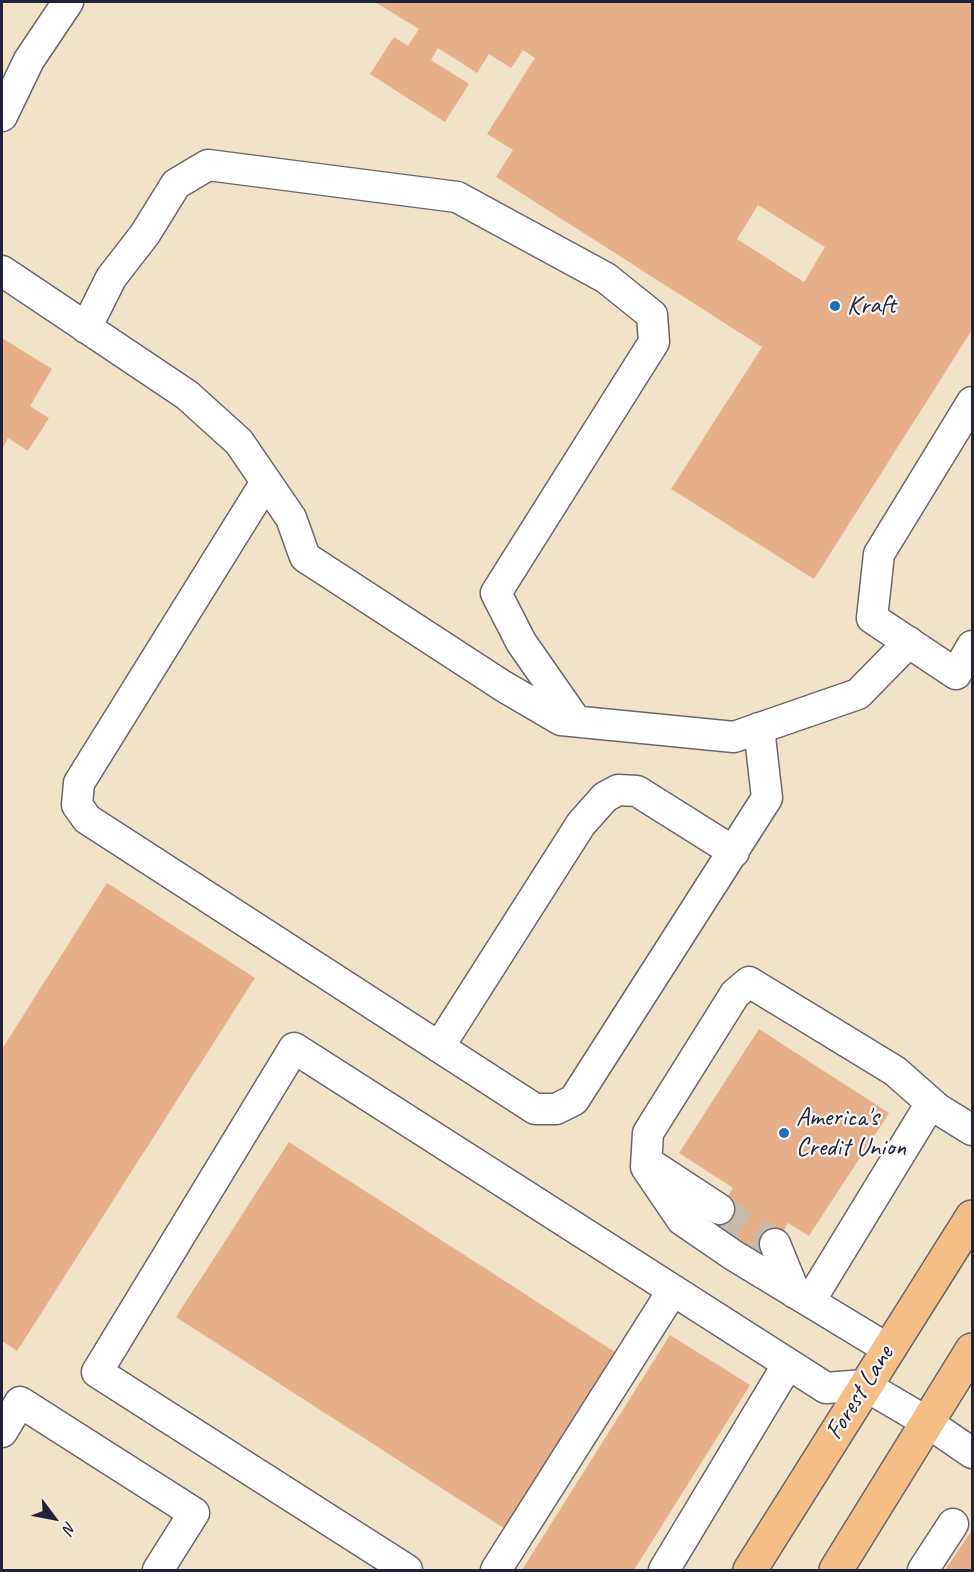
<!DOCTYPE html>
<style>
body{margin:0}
#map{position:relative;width:974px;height:1572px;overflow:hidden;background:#f0e3c8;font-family:Caveat,sans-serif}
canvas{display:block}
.frame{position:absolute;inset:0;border:3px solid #22223b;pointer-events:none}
.north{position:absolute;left:24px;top:1488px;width:60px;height:60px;-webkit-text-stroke:4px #f6f6f2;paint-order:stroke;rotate:122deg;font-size:16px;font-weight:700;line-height:24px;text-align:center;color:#22223b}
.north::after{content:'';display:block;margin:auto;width:21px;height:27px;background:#22223b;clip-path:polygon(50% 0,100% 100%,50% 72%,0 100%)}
</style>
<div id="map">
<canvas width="974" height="1572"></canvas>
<div class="frame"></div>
<div class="north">N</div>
</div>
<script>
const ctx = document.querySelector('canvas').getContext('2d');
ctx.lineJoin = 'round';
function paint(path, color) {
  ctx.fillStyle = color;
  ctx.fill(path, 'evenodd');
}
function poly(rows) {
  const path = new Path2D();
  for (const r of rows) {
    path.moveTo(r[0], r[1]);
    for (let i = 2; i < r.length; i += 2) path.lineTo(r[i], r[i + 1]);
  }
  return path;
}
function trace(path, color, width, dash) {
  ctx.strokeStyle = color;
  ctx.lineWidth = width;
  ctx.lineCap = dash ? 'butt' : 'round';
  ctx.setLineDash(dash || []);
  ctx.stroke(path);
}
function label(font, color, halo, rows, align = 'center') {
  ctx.font = font + ' Caveat,sans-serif';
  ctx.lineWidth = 4.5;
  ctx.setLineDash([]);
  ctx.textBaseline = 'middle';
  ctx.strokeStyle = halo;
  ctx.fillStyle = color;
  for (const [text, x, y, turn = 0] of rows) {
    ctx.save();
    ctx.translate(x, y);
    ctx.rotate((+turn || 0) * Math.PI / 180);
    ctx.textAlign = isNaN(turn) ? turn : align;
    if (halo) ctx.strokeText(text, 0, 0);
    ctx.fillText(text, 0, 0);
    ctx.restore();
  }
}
const building = poly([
 [375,2,972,2,972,330,814,579,671,489,762,347,496,177,513,150,487,134,535,58,523,50,511,68,489,54,477,73,438,48,431,60,469,84,445,122,370,74,394,37,408,46,419,29],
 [758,205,825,247,804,282,737,239],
 [2,338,52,369,30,406,49,418,28,451,8,438,2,449],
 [107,883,255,978,17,1351,2,1341,2,1049],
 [759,1029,889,1113,809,1236,788,1223,765,1260,710,1224,733,1188,679,1153],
 [289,1142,618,1354,505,1529,176,1317],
 [670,1335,750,1385,634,1570,522,1570],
 [970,1533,972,1534,972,1570,945,1570]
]);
const minorTunnel = poly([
 [719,1209,775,1244]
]);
const minor = poly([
 [2,116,29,60,68,2],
 [2,271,187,395,239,442,291,518,305,557,503,686,561,720,734,737,858,694,909,642],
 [86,328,111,278,145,234,176,184,208,165,457,197,606,278,652,315,654,342,496,593,521,642,576,721],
 [972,402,879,554,872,618,956,674,972,646],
 [266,482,79,783,77,805,87,819,535,1109,556,1109,574,1100,767,798,759,728],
 [439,1047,581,824,605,797,618,790,637,791,734,852],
 [652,1165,719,1209],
 [775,1244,795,1293],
 [810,1301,931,1103],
 [888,1349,733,1255,682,1220,646,1167,648,1133,735,994,749,982,895,1071,938,1109,972,1130],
 [2,1432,20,1402,194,1513,158,1570],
 [407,1570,97,1372,294,1048,826,1388,864,1385,927,1422,972,1453],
 [496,1570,673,1290],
 [664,1570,788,1364],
 [923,1570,953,1524]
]);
const major = poly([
 [750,1570,972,1217],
 [836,1570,972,1350]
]);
const markers = [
 [835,306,6,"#1f6fb2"],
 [784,1133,6,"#1f6fb2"]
];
const poiNames = [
 ["Kraft",847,306],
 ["America's",796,1118],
 ["Credit Union",796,1148]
];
const streetNames = [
 ["Forest Lane",860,1393,-58]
];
paint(building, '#e6af8a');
trace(minorTunnel, '#c7bcac', 30, [30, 15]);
trace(minor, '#6a666c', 33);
trace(major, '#6a666c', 36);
trace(minor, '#fff', 30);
trace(major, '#f6be87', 33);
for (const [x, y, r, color] of markers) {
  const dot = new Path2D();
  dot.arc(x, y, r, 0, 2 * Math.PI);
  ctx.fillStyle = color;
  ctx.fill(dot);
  trace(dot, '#f6f6f2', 2);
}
label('26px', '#22223b', '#f6f6f2', poiNames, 'left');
label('26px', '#22223b', '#f6f6f2', streetNames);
</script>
